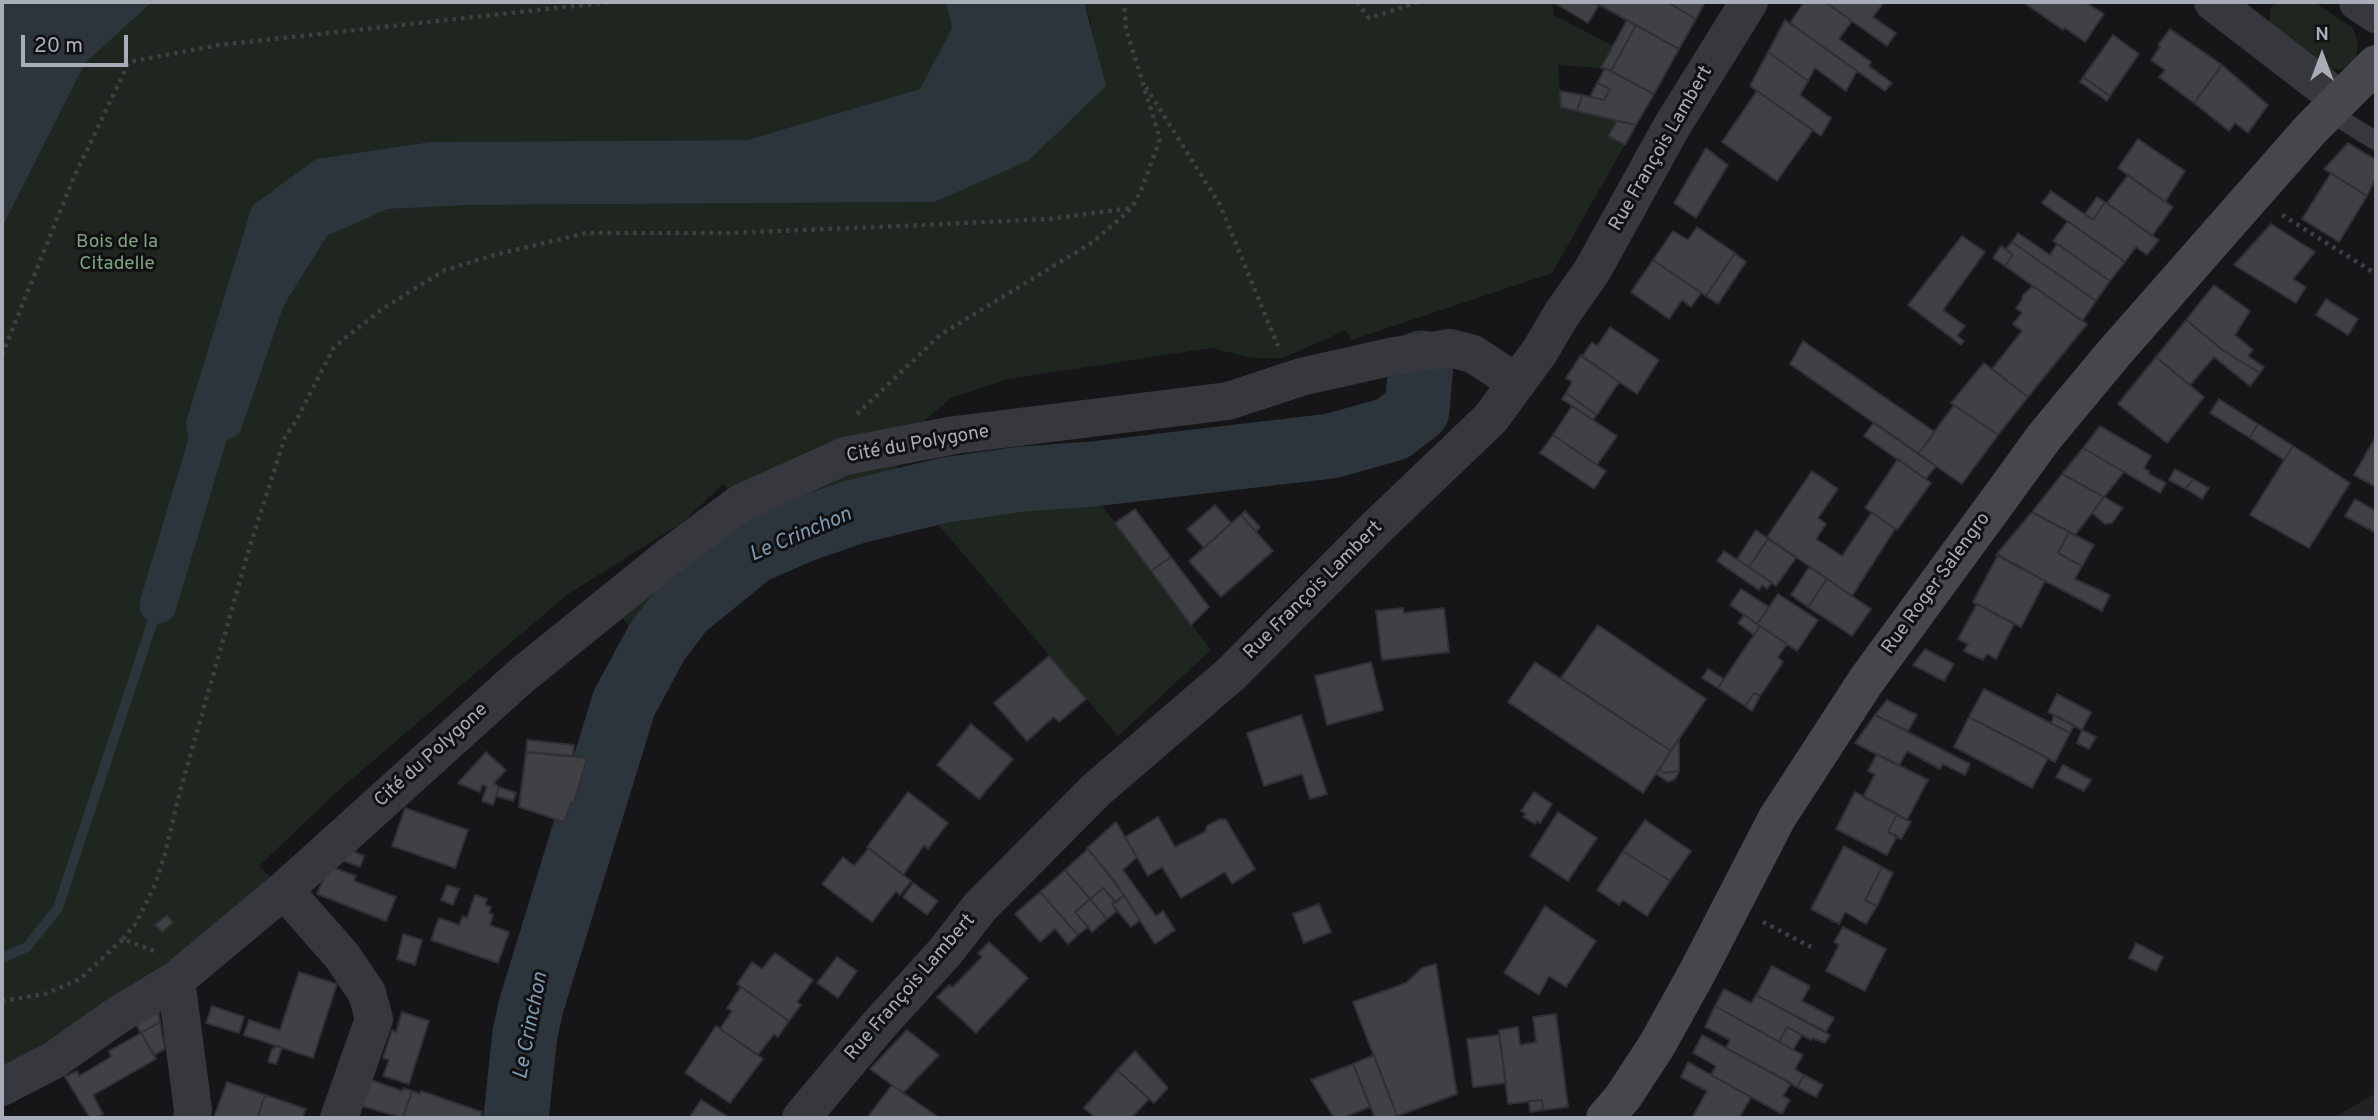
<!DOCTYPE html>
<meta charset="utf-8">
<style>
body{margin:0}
#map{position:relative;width:2378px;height:1120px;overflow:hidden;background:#161618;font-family:Overpass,sans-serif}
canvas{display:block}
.frame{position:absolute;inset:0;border:4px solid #a8adb8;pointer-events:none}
.north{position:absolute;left:2287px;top:21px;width:70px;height:70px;-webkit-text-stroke:5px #111113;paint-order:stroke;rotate:0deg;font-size:19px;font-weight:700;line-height:28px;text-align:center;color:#a8adb8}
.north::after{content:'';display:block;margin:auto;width:24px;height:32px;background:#a8adb8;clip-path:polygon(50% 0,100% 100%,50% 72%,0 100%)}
.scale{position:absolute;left:21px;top:35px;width:107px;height:32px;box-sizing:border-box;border:4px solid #a8adb8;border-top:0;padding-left:9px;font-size:21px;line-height:24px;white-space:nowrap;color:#a8adb8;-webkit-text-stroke:5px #111113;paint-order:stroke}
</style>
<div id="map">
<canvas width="2378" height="1120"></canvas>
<div class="frame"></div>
<div class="north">N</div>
<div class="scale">20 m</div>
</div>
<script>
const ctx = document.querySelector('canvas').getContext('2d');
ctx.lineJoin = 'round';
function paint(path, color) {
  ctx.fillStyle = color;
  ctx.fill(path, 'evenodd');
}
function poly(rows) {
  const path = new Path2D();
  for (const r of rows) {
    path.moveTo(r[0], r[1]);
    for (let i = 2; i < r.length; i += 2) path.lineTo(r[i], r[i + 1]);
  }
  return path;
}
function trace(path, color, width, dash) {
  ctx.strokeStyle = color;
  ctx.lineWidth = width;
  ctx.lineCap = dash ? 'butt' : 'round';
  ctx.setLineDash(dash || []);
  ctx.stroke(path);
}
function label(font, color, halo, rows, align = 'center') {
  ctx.font = font + ' Overpass,sans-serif';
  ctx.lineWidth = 6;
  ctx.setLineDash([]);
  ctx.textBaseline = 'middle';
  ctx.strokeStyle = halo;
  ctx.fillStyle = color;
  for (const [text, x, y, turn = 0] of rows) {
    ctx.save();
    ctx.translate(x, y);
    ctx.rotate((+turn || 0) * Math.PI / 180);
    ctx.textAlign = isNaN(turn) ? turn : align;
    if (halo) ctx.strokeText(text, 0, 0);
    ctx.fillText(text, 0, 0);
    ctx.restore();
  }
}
const built = poly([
 [2376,1093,2376,1118,2333,1118]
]);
const green = poly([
 [152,2,946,2,952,28,921,89,747,140,430,142,316,159,240,433,284,305,327,236,388,209,470,205,934,202,1091,23,1084,2,1553,2,1554,15,1613,46,1601,68,1558,65,1561,107,1636,125,1552,273,1351,340,1346,330,1283,358,1252,358,1211,348,1008,379,951,398,894,447,901,481,970,466,1181,445,1279,432,1379,413,1399,394,1399,362,1437,355,1442,392,1436,413,1412,452,1087,486,1211,650,1118,736,925,509,778,551,756,561,692,608,667,638,633,702,557,940,537,1023,521,1118,508,1118,513,1061,517,1021,535,954,540,918,624,682,644,643,611,605,740,503,723,484,682,523,568,594,339,790,259,866,284,890,2,1087,2,229,85,62],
 [2278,2,2314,2,2353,28,2358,44,2356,60,2340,70,2321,68,2276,35,2269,20,2271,7]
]);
const water = poly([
 [2,2,152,2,85,63,2,228],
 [946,2,1084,2,1106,86,1028,161,934,202,470,205,388,209,327,236,284,305,240,433,191,463,186,422,252,206,316,159,430,142,747,140,920,89,952,28]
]);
const stream = poly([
 [2,958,27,947,58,908,158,605]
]);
const canal = poly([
 [158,605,217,408]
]);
const river = poly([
 [516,1118,525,1033,532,1003,624,703,657,642,683,608,752,552,802,530,854,512,945,490,1022,479,1093,474,1331,446,1392,429,1417,410,1421,363]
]);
const building = poly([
 [1553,2,1594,2,1599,5,1588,23,1553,2],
 [1594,2,1667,2,1696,19,1679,49,1594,2],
 [1667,2,1705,2,1696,19,1667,2],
 [1804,2,1825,2,1852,21,1839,39,1871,62,1869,66,1892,83,1885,91,1790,23,1804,2],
 [1825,2,1884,2,1873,17,1896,33,1887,46,1825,2],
 [2023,2,2085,2,2104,14,2085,42,2065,28,2063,30,2023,2],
 [1627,20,1636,25,1611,71,1601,68,1627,20],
 [1785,20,1857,71,1846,91,1815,68,1808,81,1768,52,1785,20],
 [1636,25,1679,49,1654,94,1611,71,1636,25],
 [2170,29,2222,65,2194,103,2159,77,2165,70,2151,60,2160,47,2158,45,2170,29],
 [2113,35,2139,54,2110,96,2083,77,2113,35],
 [1768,52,1808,81,1800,95,1831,118,1821,136,1750,86,1768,52],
 [2222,65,2268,105,2248,133,2235,123,2229,131,2194,103,2222,65],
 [1605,68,1654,94,1636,125,1577,111,1582,95,1604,100,1610,89,1597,83,1605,68],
 [2083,77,2110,96,2107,101,2080,82,2083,77],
 [1597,83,1610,89,1604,100,1590,97,1597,83],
 [1560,91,1582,95,1577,111,1561,107,1560,91],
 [1757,91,1813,130,1777,181,1722,142,1757,91],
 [1617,121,1636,125,1625,145,1608,136,1617,121],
 [2138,139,2185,171,2165,202,2118,168,2138,139],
 [2348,143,2376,160,2376,178,2367,196,2324,169,2348,143],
 [1706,148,1728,165,1696,218,1674,203,1706,148],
 [2331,173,2367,196,2339,242,2302,219,2331,173],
 [2128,175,2173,207,2152,236,2107,203,2128,175],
 [2051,191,2093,220,2105,202,2159,240,2147,255,2136,247,2125,262,2042,203,2051,191],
 [2097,197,2105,202,2093,220,2085,214,2097,197],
 [2068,221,2125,262,2110,281,2053,241,2068,221],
 [2271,224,2315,252,2293,279,2306,287,2296,303,2234,265,2271,224],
 [1697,227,1735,253,1706,296,1653,260,1673,231,1688,240,1697,227],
 [2018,233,2050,255,2057,244,2110,281,2096,301,2012,242,2018,233],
 [1962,236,1985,252,1943,310,1965,326,1957,336,1964,341,1961,345,1908,305,1962,236],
 [2012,242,2096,301,2082,321,2005,266,2013,255,2006,249,2012,242],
 [2001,246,2013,255,2005,266,1993,258,2001,246],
 [1735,253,1746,262,1718,304,1706,296,1735,253],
 [1653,260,1701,293,1691,307,1682,300,1669,319,1631,292,1653,260],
 [2214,285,2250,311,2235,335,2253,350,2248,356,2264,367,2260,373,2224,351,2186,320,2214,285],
 [2033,286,2087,324,2028,397,1992,369,2022,331,2013,324,2022,313,2016,308,2022,300,2023,295,2033,286],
 [2326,299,2358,319,2348,335,2316,315,2326,299],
 [2186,320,2224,351,2260,373,2250,386,2214,357,2190,385,2156,357,2186,320],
 [1610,327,1659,360,1637,394,1582,357,1592,342,1597,346,1610,327],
 [1803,341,1935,432,1918,454,1790,364,1803,341],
 [1581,355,1619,382,1597,415,1566,393,1572,382,1566,378,1581,355],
 [2156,357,2204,397,2167,443,2118,404,2156,357],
 [1984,363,2028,397,1998,435,1951,403,1984,363],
 [1566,393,1597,415,1593,420,1562,399,1566,393],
 [2219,399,2258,424,2250,438,2210,413,2219,399],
 [1954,405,1998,435,1962,484,1918,454,1954,405],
 [1572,406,1617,436,1597,465,1553,435,1572,406],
 [1874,422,1936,466,1926,479,1864,436,1874,422],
 [2258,424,2293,446,2284,460,2250,438,2258,424],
 [2100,426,2151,456,2144,468,2149,471,2149,474,2166,483,2160,493,2083,448,2100,426],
 [1553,435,1606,471,1594,489,1540,453,1553,435],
 [2376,436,2376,487,2354,475,2376,436],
 [2293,446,2350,483,2309,548,2250,515,2293,446],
 [2083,448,2124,472,2104,497,2062,474,2083,448],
 [1898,459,1931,483,1897,530,1865,508,1898,459],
 [2175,469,2193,479,2186,489,2169,480,2175,469],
 [1812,471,1838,489,1818,518,1826,524,1816,539,1842,556,1872,512,1895,529,1852,596,1767,537,1812,471],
 [2062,474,2104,497,2075,535,2032,512,2062,474],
 [2193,479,2209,488,2202,499,2186,489,2193,479],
 [2104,497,2123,508,2112,523,2105,524,2092,513,2104,497],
 [2355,499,2376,511,2376,533,2345,516,2355,499],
 [1215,505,1231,523,1204,548,1187,529,1215,505],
 [1135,509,1171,557,1151,571,1115,523,1135,509],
 [1245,511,1260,527,1256,532,1241,515,1245,511],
 [2032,512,2069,532,2058,553,2082,566,2075,579,2110,595,2102,611,1996,555,2032,512],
 [1241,515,1273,551,1221,597,1189,561,1241,515],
 [1756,530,1768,539,1749,567,1737,559,1756,530],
 [2069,532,2094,545,2082,566,2058,553,2069,532],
 [1768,539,1796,558,1776,586,1749,567,1768,539],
 [1724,551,1772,582,1767,589,1762,585,1759,590,1717,561,1724,551],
 [1998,555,2045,581,2021,627,1973,602,1998,555],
 [1171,557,1209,607,1191,625,1151,571,1171,557],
 [1809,567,1827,579,1808,607,1791,595,1809,567],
 [1827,579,1871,609,1852,636,1808,607,1827,579],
 [1741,589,1769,607,1757,624,1730,605,1741,589],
 [1778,594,1818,620,1797,651,1757,624,1778,594],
 [1977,604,2014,624,1996,659,1987,654,1983,660,1964,651,1968,644,1958,639,1977,604],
 [1403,608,1404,613,1444,608,1449,652,1382,660,1376,611,1403,608],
 [1744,615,1760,626,1754,635,1738,623,1744,615],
 [1598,625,1706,699,1671,751,1561,678,1598,625],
 [1760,626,1787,644,1778,657,1783,662,1760,696,1754,693,1745,706,1718,688,1760,626],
 [1925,649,1954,664,1944,681,1913,665,1925,649],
 [1049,656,1086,699,1059,722,1054,717,1027,741,994,703,1049,656],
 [1371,662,1383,710,1327,725,1315,676,1371,662],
 [1535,662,1671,751,1643,793,1508,702,1535,662],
 [1708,669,1724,679,1718,688,1702,678,1708,669],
 [1984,689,2070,733,2055,762,1969,717,1984,689],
 [1754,693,1760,696,1752,711,1745,706,1754,693],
 [2057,694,2091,712,2082,730,2048,712,2057,694],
 [1887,700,1917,715,1908,731,1875,715,1887,700],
 [1301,715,1327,794,1310,799,1302,774,1264,786,1247,733,1301,715],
 [1875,715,1970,764,1965,775,1943,764,1940,769,1907,751,1899,766,1855,743,1875,715],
 [2054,715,2074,725,2070,733,2051,723,2054,715],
 [1969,717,2048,758,2032,788,1954,747,1969,717],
 [971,724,1013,759,979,799,937,765,971,724],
 [2082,730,2096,737,2089,749,2077,743,2082,730],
 [1679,738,1679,771,1663,773,1660,768,1679,738],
 [527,740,574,745,573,756,526,752,527,740],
 [486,752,506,770,494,783,499,787,493,805,482,801,487,786,482,785,480,792,458,783,486,752],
 [526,752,587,758,574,802,571,803,564,822,519,807,526,752],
 [1877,754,1928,780,1907,820,1863,797,1875,774,1868,771,1877,754],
 [2063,765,2091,780,2084,791,2056,777,2063,765],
 [1660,768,1663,773,1679,771,1675,779,1668,782,1656,774,1660,768],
 [499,787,516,793,513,801,496,796,499,787],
 [908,792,948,823,928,849,924,845,903,875,867,847,908,792],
 [1534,792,1552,804,1540,823,1537,821,1535,824,1523,817,1526,814,1521,811,1534,792],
 [1855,792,1897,814,1888,832,1897,836,1887,855,1836,829,1855,792],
 [405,808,468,830,455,868,392,846,405,808],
 [1558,812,1597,838,1568,881,1530,856,1558,812],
 [1897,814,1911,822,1901,839,1888,832,1897,814],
 [1158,817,1175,847,1205,832,1207,826,1220,819,1226,820,1255,869,1232,884,1225,872,1181,898,1162,867,1148,876,1125,837,1158,817],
 [1645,820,1691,851,1670,881,1623,851,1645,820],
 [1116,822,1137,857,1123,870,1156,916,1163,911,1175,930,1155,944,1114,880,1087,848,1116,822],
 [1844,846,1882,867,1865,900,1877,906,1866,924,1845,912,1839,924,1811,909,1844,846],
 [869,848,911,881,900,895,896,891,872,922,822,884,843,857,854,866,869,848],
 [1088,849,1124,895,1116,903,1103,888,1090,899,1065,870,1088,849],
 [352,851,364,856,360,867,341,860,352,851],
 [1623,851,1670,881,1647,916,1623,900,1619,905,1597,890,1623,851],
 [329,866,356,876,354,881,396,897,386,921,317,894,329,866],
 [1882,867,1893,873,1877,906,1865,900,1882,867],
 [1065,870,1090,899,1075,912,1088,927,1078,935,1040,892,1065,870],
 [913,883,938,901,927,915,903,897,913,883],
 [447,885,459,889,453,905,441,900,447,885],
 [1103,888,1115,901,1112,904,1117,911,1107,919,1090,899,1103,888],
 [1040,892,1078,935,1068,944,1055,929,1040,942,1015,914,1040,892],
 [475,895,487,899,485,905,491,907,489,913,493,915,490,925,509,932,498,963,431,940,439,918,459,925,463,916,467,918,475,895],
 [1124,895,1140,920,1131,927,1112,904,1124,895],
 [1090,899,1107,919,1092,932,1075,912,1090,899],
 [1319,904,1331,932,1304,943,1293,914,1319,904],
 [1545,906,1596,941,1566,987,1549,976,1539,995,1504,973,1545,906],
 [167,915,173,923,162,932,155,925,167,915],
 [1843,927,1886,949,1865,991,1826,971,1839,945,1834,942,1843,927],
 [403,934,422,940,415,965,397,959,403,934],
 [989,942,1028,978,976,1033,937,997,949,985,953,987,982,957,978,953,989,942],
 [2136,943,2163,957,2156,971,2129,958,2136,943],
 [775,953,813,980,797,1002,801,1005,789,1021,737,984,752,962,762,969,775,953],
 [837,957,857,971,838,998,817,983,837,957],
 [1436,964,1457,1094,1397,1116,1353,1002,1406,983,1422,968,1436,964],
 [1772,966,1810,986,1802,1001,1834,1018,1826,1032,1756,995,1772,966],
 [299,972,337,984,313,1058,244,1035,249,1020,280,1030,299,972],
 [741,987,789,1021,778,1037,774,1034,758,1055,720,1029,732,1011,727,1008,741,987],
 [1724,989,1751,1003,1756,995,1830,1035,1825,1043,1813,1038,1811,1040,1787,1027,1779,1042,1715,1006,1724,989],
 [157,1001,160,1022,141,1033,132,1018,157,1001],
 [212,1006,244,1017,239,1033,206,1023,212,1006],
 [1715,1006,1803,1055,1795,1069,1804,1075,1797,1087,1726,1048,1730,1040,1705,1027,1715,1006],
 [402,1012,429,1021,409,1084,383,1076,389,1060,383,1058,392,1030,396,1032,402,1012],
 [1556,1014,1568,1107,1543,1110,1542,1100,1508,1104,1499,1030,1518,1027,1520,1045,1536,1042,1533,1017,1556,1014],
 [160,1022,165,1049,154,1055,141,1033,160,1022],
 [716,1026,763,1059,730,1103,685,1073,716,1026],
 [1787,1027,1802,1035,1793,1050,1779,1042,1787,1027],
 [907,1030,939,1055,903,1093,870,1069,907,1030],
 [141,1033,156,1059,93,1095,103,1114,96,1118,90,1118,65,1077,77,1071,79,1076,111,1057,109,1051,141,1033],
 [1499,1035,1506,1083,1473,1087,1467,1039,1499,1035],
 [1702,1035,1791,1083,1783,1096,1790,1100,1782,1114,1711,1075,1716,1066,1693,1053,1702,1035],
 [279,1046,282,1048,276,1064,268,1062,272,1049,279,1046],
 [1135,1051,1168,1088,1154,1103,1117,1070,1135,1051],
 [1374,1055,1397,1116,1393,1118,1375,1118,1353,1064,1374,1055],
 [1688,1062,1751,1097,1739,1118,1692,1118,1707,1091,1681,1077,1688,1062],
 [1353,1064,1370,1107,1342,1118,1334,1118,1311,1080,1353,1064],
 [1117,1070,1149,1099,1131,1118,1095,1118,1084,1108,1117,1070],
 [1804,1075,1823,1085,1816,1097,1797,1087,1804,1075],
 [360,1076,402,1091,403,1088,412,1091,403,1118,351,1103,360,1076],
 [227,1082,265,1095,257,1118,214,1117,227,1082],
 [892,1085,938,1117,938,1118,867,1118,892,1085],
 [412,1091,420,1094,421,1091,482,1112,480,1118,403,1118,412,1091],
 [265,1095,306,1109,302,1118,257,1118,265,1095],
 [701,1100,730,1118,689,1118,701,1100],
 [1542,1100,1543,1110,1530,1112,1529,1101,1542,1100]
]);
const path = poly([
 [1357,2,1369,18,1418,2],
 [1146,87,1220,205,1278,346],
 [2282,215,2376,274],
 [2,355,74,177,129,62,219,45,611,2],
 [857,414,940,335,1093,242,1132,208,1142,188,1160,139,1126,29,1124,2],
 [1763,922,1811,947],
 [123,939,136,923,154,887,165,854,179,795,249,549,285,437,296,421,334,347,382,309,445,270,494,255,586,233,730,233,901,226,1049,219,1132,208],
 [2,1001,45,994,80,979,123,939,154,951]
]);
const lane = poly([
 [2330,110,2345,122,2376,141]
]);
const street = poly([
 [2213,2,2339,99],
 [2358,2,2376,14],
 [284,890,342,956,367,993,374,1019,339,1118],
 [176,980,193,1110,192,1118],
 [2,1087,54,1060,118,1015,176,980,284,890,521,676,667,558,741,503,845,456,955,435,1228,401,1301,377,1394,356,1450,348,1473,354,1517,383],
 [801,1118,877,1027,945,952,980,907,1096,790,1231,674,1377,527,1491,418,1540,351,1561,315,1592,271,1672,126,1749,2]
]);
const secondary = poly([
 [1605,1118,1623,1097,1657,1045,1698,971,1777,818,1866,681,1997,502,2045,436,2114,353,2311,129,2376,64]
]);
const streetNames = [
 ["Rue François Lambert",1662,149,-60],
 ["Cité du Polygone",918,445,-10],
 ["Rue Roger Salengro",1937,584,-54],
 ["Rue François Lambert",1314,591,-45],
 ["Cité du Polygone",432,756,-42],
 ["Rue François Lambert",911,988,-49]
];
const parkNames = [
 ["Bois de la",117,243],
 ["Citadelle",117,265]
];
const waterNames = [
 ["Le Crinchon",801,536,-23],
 ["Le Crinchon",532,1026,-79]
];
paint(built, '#222225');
paint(green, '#1e261f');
paint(water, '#2c353c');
trace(stream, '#2c353c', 10);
trace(canal, '#2c353c', 37);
trace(river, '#2c353c', 65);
paint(building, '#404145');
trace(building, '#303034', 2);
trace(path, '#3d3f44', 4.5, [3.5, 5]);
trace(lane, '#37383d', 19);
trace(street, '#37383d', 38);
trace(secondary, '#45474d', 38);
label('19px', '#a8adb8', '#111113', streetNames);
label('19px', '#7fa381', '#111113', parkNames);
label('italic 21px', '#7f9bb3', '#111113', waterNames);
</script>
